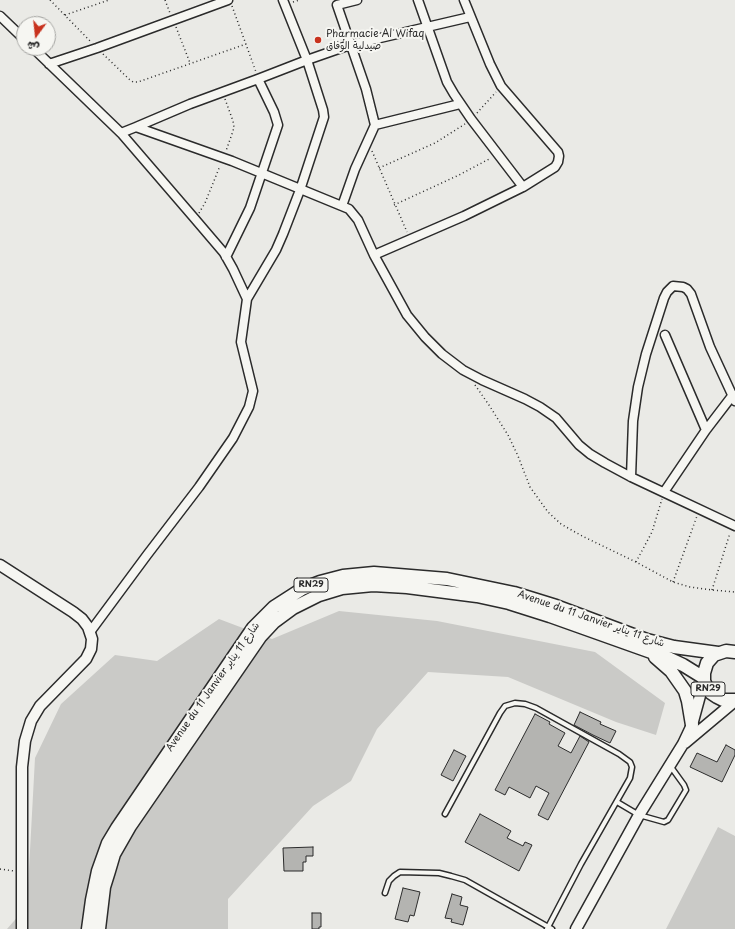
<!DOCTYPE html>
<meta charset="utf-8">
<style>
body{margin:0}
#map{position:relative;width:735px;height:929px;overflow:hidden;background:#eaeae6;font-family:"Playpen Sans","Playpen Sans Arabic",sans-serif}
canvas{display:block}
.north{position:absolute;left:16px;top:16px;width:40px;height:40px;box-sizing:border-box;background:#f6f6f2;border:1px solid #a5a5a2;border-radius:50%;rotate:195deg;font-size:11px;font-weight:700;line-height:16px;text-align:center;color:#2b2b2b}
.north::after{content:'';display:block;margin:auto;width:14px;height:18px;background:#c8321e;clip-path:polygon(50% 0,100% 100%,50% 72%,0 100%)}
</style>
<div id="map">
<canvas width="735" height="929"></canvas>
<div class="north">ش</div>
</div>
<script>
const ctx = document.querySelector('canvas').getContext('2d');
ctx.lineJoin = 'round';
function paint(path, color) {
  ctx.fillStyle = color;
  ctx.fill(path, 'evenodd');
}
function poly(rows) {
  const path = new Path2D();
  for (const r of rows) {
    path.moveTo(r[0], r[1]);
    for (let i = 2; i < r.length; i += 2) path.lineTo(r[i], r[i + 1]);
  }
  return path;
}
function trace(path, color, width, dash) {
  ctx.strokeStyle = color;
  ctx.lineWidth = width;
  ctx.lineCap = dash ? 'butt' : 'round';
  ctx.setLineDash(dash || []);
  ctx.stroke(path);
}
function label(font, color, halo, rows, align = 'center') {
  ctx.font = font + ' "Playpen Sans","Playpen Sans Arabic",sans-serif';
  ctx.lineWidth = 4;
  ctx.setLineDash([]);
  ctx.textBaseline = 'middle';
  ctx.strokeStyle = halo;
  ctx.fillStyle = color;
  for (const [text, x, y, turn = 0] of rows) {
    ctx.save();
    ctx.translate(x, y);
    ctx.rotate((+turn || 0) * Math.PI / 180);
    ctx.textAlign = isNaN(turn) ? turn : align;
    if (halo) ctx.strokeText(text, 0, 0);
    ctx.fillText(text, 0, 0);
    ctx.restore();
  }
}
const green = poly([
 [339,611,437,621,595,652,665,703,656,735,616,722,508,677,428,672,377,729,351,781,313,806,228,899,228,929,7,929,27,906,35,758,61,704,115,655,157,661,219,619,272,639],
 [718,827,735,836,735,929,666,929]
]);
const building = poly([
 [580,712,601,722,600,724,616,731,610,743,593,735,574,725,580,712],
 [535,714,550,722,549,724,565,733,558,746,571,753,580,736,589,742,548,820,538,815,549,793,536,786,530,798,509,787,505,795,495,790,535,714],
 [726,745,735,750,735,755,722,782,690,767,697,753,717,762,726,745],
 [454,750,466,756,453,781,441,775,454,750],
 [480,814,511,831,507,838,523,846,525,842,532,845,519,871,465,842,480,814],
 [313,847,313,856,306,856,306,862,303,862,303,871,284,871,283,848,313,847],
 [403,888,420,892,414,916,410,915,408,922,395,919,403,888],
 [452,894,462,897,460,905,468,907,463,925,451,922,452,919,445,918,452,894],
 [312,913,321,913,321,927,319,927,319,929,312,929,312,913]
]);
const path = poly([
 [50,0,91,42],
 [165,0,170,13],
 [293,2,300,0],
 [232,6,256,72],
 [65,15,109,0],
 [176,27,190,63],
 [103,54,130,80,133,82,138,82,246,44],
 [225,99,233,121,234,127,233,131,226,151],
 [477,113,496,92],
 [372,151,407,232],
 [379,168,435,143,465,124],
 [394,205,459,175,491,158],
 [199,213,205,203,220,166],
 [475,385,489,405,508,435,518,456,530,487,548,512,561,524,582,536,636,562,673,582,690,587,712,590,735,592],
 [636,562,652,532,662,499],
 [673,582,697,516],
 [712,590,730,533],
 [0,869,14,871]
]);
const service = poly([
 [617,802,639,815,664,822,668,820,686,790,684,785,671,767],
 [445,814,500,713,505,706,515,703,525,704,536,708,619,754,630,762,632,767,630,778,581,864,547,929],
 [385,893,389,881,394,876,400,872,439,873,451,876,465,880,552,929]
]);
const minor = poly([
 [418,0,447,82,454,94,471,119,523,187],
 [0,16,24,39],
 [33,48,121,133,195,219,224,253,233,269,247,299,241,342,253,391,249,407,233,438,199,487,147,555,90,632],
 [49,64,97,48,228,0],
 [375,125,460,104],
 [136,127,190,104,258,79,307,60,350,45,470,17],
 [121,133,136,127,232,161,349,209,358,220,374,255,407,315,425,337,442,354,463,370,482,380,525,399,540,407,556,418,579,445,590,454,605,463,631,477,735,526],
 [342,206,355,169,375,125,366,89,337,5,357,0],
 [374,255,464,216,523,187,555,167,558,162,559,156,558,152,501,86,490,64,464,0],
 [226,257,250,208,278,125,274,112,258,79],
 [247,299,276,250,283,234,300,190,324,117,323,110,307,60,283,0],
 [665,335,706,430],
 [631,477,633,421,638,387,646,354,664,298,667,292,673,286,683,287,687,289,691,294,710,347,735,401],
 [664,492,706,430,732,396,735,395]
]);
const tertiary = poly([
 [0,565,73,612,82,619,88,627,92,639,91,649,86,659,40,706,31,721,25,741,22,767,22,929],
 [685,743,735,701],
 [576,929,639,815,683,744,692,725,704,681]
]);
const primary = poly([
 [735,652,726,651,714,655,707,663,704,673,704,681,707,688,711,693,717,697,723,700,735,700],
 [655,657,671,671,685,691,688,701,692,725],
 [88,929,92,900,98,871,108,843,117,828,253,628,274,607,302,589,320,582,343,576,374,573,447,579,514,593,556,606,647,640,674,647,718,653],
 [99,929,104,887,109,871,114,854,130,826,260,637,274,622,293,608,319,595,342,588,373,585,407,587,477,596,509,603,550,616,668,658,683,665,704,678]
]);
const markers = [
 [318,40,4,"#c8321e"]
];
const shields = [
 [311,585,34],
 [708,689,34]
];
const shieldNames = [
 ["RN29",311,585],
 ["RN29",708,689]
];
const poiNames = [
 ["Pharmacie Al Wifaq",326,34],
 ["صيدلية الوفاق",326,46]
];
const streetNames = [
 ["Avenue du 11 Janvier شارع 11 يناير",591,619,19],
 ["Avenue du 11 Janvier شارع 11 يناير",213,687,-55]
];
paint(green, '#cacac7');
paint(building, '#b4b4b1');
trace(building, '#2b2b2b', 1);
trace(service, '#2b2b2b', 7);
trace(minor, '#2b2b2b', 11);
trace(tertiary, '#2b2b2b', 13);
trace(primary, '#2b2b2b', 15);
trace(path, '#2b2b2b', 1.5, [1, 3]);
trace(service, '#f6f6f2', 4);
trace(minor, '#f6f6f2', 8);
trace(tertiary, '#f6f6f2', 10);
trace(primary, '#f6f6f2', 12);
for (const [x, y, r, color] of markers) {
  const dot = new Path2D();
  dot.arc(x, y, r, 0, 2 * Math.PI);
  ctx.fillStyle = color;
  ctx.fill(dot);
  trace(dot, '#f6f6f2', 1.5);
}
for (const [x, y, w] of shields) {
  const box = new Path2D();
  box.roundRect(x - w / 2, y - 7, w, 14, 3);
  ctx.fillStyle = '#f6f6f2';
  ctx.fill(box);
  trace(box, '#2b2b2b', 1);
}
label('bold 9px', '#2b2b2b', null, shieldNames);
label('10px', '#2b2b2b', '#f6f6f2', poiNames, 'left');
label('10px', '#2b2b2b', '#f6f6f2', streetNames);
</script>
